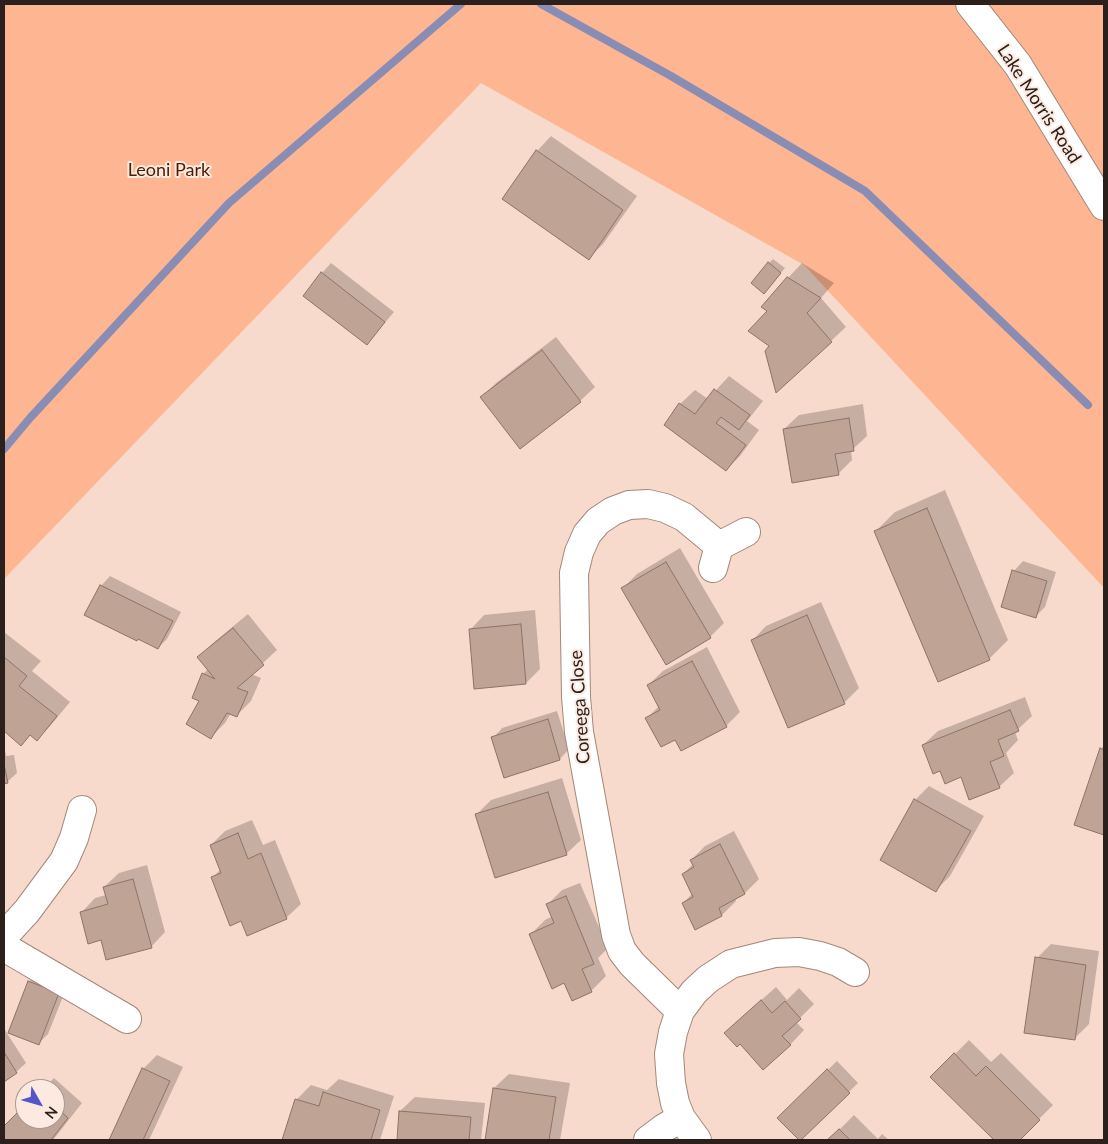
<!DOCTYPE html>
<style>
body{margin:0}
#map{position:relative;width:1108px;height:1144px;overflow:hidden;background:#f8dacc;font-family:Lato,sans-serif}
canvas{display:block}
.frame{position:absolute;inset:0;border:5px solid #2b201b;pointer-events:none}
.north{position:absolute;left:15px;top:1079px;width:50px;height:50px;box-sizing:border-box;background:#fceae1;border:1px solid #a89992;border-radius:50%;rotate:128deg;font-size:14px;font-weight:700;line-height:20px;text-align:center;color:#2b201b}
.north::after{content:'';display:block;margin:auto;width:18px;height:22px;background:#5454cc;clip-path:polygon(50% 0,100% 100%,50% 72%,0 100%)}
</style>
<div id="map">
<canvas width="1108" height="1144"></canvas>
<div class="frame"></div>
<div class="north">N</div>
</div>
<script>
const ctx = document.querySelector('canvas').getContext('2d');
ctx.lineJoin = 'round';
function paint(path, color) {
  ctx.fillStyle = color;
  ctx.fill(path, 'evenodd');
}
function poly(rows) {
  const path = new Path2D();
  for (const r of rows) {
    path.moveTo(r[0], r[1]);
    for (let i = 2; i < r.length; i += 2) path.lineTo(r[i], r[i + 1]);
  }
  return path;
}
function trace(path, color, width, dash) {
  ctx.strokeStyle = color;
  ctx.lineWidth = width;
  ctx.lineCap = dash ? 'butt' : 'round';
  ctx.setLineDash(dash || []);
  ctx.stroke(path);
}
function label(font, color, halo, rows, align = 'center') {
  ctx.font = font + ' Lato,sans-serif';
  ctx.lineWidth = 4;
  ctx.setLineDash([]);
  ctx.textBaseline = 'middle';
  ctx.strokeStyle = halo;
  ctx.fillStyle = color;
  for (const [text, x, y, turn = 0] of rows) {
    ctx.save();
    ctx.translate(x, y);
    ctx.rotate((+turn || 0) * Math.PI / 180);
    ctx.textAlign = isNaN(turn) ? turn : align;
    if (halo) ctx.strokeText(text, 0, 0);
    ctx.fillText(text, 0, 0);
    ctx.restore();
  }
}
const green = poly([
 [4,4,1104,4,1104,588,804,265,481,83,4,579]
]);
const shadow = poly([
 [551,136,637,196,603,244,588,259,503,199,537,151],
 [773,259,785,268,769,288,769,263],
 [331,263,394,312,367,344,322,273],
 [802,263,834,283,821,298,846,327,777,391,771,346,769,311,788,278],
 [556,337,595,387,580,401,520,447,482,397,496,383],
 [729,376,763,401,747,421,759,430,740,456,726,470,680,404,695,390,708,399],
 [863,404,867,436,851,451,852,460,838,474,784,429,799,415],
 [945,490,1008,640,989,659,876,531,895,512],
 [680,548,724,623,710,637,623,588,637,574],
 [1023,561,1056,572,1045,607,1035,617,1014,571],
 [110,576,181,612,167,639,158,648,101,586],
 [821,602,859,688,844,703,752,641,766,626],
 [535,610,540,669,526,683,470,630,484,615],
 [248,614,277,650,251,674,261,678,251,701,237,715,231,713,225,723,211,737,201,701,203,674,209,668,199,657,213,643],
 [4,632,41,661,32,671,70,702,51,725,37,739,31,734,21,744,4,730],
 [707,647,740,712,726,726,676,738,647,718,659,706,648,685,663,671],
 [1025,697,1032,716,1015,732,1018,740,1006,753,1014,773,999,787,940,769,923,745,938,731],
 [557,711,569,749,560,759,504,776,493,738,502,728],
 [4,744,6,756,14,755,17,773,7,782,4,783],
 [1104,745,1104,834,1076,824,1101,749],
 [562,778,581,840,566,854,477,814,491,800],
 [929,786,984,816,950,876,936,890,915,800],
 [252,820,263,845,275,840,301,904,286,918,241,920,212,878,221,869,211,845,225,831],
 [734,831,759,879,745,893,735,898,736,901,722,915,696,928,683,903,693,893,683,874,693,864,691,860,705,846],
 [147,865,165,932,151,947,101,938,81,913,95,898,106,895,104,887,119,873],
 [580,883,608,948,598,958,606,976,591,991,565,982,531,934,545,920,553,916,548,904,562,890],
 [1051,944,1099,951,1089,1024,1074,1039,1037,958],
 [38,972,68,984,48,1034,39,1043,29,982],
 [776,987,787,1000,799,988,814,1004,796,1022,804,1030,790,1045,740,1019],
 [5,1030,26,1063,16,1072,4,1080,4,1031],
 [969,1040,991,1062,1001,1053,1053,1105,1018,1140,995,1140,932,1077],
 [157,1055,183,1067,149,1140,110,1140,143,1069],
 [837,1061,858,1083,800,1140,778,1118],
 [509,1074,570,1083,560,1140,487,1140,494,1088],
 [54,1078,82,1103,53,1140,4,1140,4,1127,25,1106,25,1119,55,1119,55,1089,43,1089],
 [339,1079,394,1096,380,1140,284,1140,296,1100,311,1085,327,1090],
 [415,1097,485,1103,481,1140,398,1140,400,1111],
 [854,1115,878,1139,882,1134,889,1140,829,1140]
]);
const stream = poly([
 [541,4,671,76,865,191,1088,405],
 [4,449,30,418,229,203,461,4]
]);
const building = poly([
 [536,150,623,210,589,260,502,199,536,150],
 [768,262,781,273,764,294,751,283,768,262],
 [321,272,385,322,367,345,303,296,321,272],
 [787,277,821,298,807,313,832,342,776,393,765,351,769,346,748,331,767,311,761,307,787,277],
 [542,350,581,402,520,449,480,397,542,350],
 [714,389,750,415,739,430,721,417,716,423,746,445,726,471,664,425,679,403,695,414,714,389],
 [849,418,854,451,835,454,839,475,792,483,783,429,849,418],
 [927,508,990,660,938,682,874,531,927,508],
 [666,562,711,638,666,665,621,588,666,562],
 [1012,570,1047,581,1036,618,1001,607,1012,570],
 [100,585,173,621,158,649,138,639,137,641,84,615,100,585],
 [807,615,845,704,788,728,751,640,807,615],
 [521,624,526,684,474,689,469,629,521,624],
 [233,628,264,665,237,688,248,692,237,717,227,713,211,739,186,724,199,701,192,698,202,673,215,679,197,657,233,628],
 [4,657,27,676,19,686,57,716,37,741,30,735,21,746,4,731,4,657],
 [692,661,727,727,681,751,675,740,661,747,645,718,660,710,647,685,692,661],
 [1010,710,1019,731,998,740,1004,756,990,762,1000,788,969,800,961,777,945,784,940,771,933,774,922,745,1010,710],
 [548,719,560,760,504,778,491,737,548,719],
 [1100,748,1104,750,1104,835,1074,825,1100,748],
 [4,764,8,783,4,784,4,764],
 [548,792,567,855,495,878,475,814,548,792],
 [914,799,971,831,936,892,880,860,914,799],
 [238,833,248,859,261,853,287,919,247,936,241,921,230,926,211,877,221,873,210,845,238,833],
 [720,844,745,894,719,908,722,916,695,930,682,903,693,897,682,874,694,867,690,860,720,844],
 [133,879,152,948,106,960,101,940,88,944,80,912,108,904,103,887,133,879],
 [566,896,594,964,582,969,592,992,572,1001,564,983,552,989,529,934,554,923,546,904,566,896],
 [1035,957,1086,965,1075,1040,1024,1033,1035,957],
 [28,981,59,993,39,1045,8,1033,28,981],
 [761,1000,772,1013,785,1001,801,1019,782,1036,791,1045,763,1070,740,1044,737,1047,724,1033,761,1000],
 [4,1052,17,1073,4,1082,4,1052],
 [954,1053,976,1076,986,1066,1040,1120,1020,1140,994,1140,930,1077,954,1053],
 [142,1068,170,1081,143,1140,109,1140,142,1068],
 [827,1069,850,1093,801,1140,799,1140,777,1118,827,1069],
 [493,1088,556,1097,549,1140,485,1140,493,1088],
 [323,1092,380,1110,371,1140,282,1140,295,1099,319,1106,323,1092],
 [25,1105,25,1119,55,1119,55,1106,68,1118,51,1140,4,1140,4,1126,25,1105],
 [399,1111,471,1117,469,1140,397,1140,399,1111],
 [839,1129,850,1140,827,1140,839,1129]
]);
const minor = poly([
 [970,4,1018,65,1104,206],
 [713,568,719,546,746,532],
 [4,936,27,911,64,861,74,838,82,810],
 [4,947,127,1019],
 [680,1011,632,964,622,951,616,935,579,732,576,697,574,573,579,552,587,534,598,521,613,511,629,505,648,504,665,508,684,517,719,546],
 [648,1140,664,1128,681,1118],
 [697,1140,681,1118,675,1103,671,1083,669,1054,673,1032,680,1011,694,992,708,979,731,964,775,953,799,952,820,956,838,962,855,972]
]);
const streetNames = [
 ["Lake Morris Road",1039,104,57],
 ["Coreega Close",580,707,-94]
];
const parkNames = [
 ["Leoni Park",169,170]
];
paint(green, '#feb592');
paint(shadow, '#0003');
trace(stream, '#898cb3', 8);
paint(building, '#bfa395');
trace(building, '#8d7266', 1);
trace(minor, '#a3877a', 30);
trace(minor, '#fff', 28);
label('18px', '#2b201b', '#fceae1', streetNames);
label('18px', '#4c1d02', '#fceae1', parkNames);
</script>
